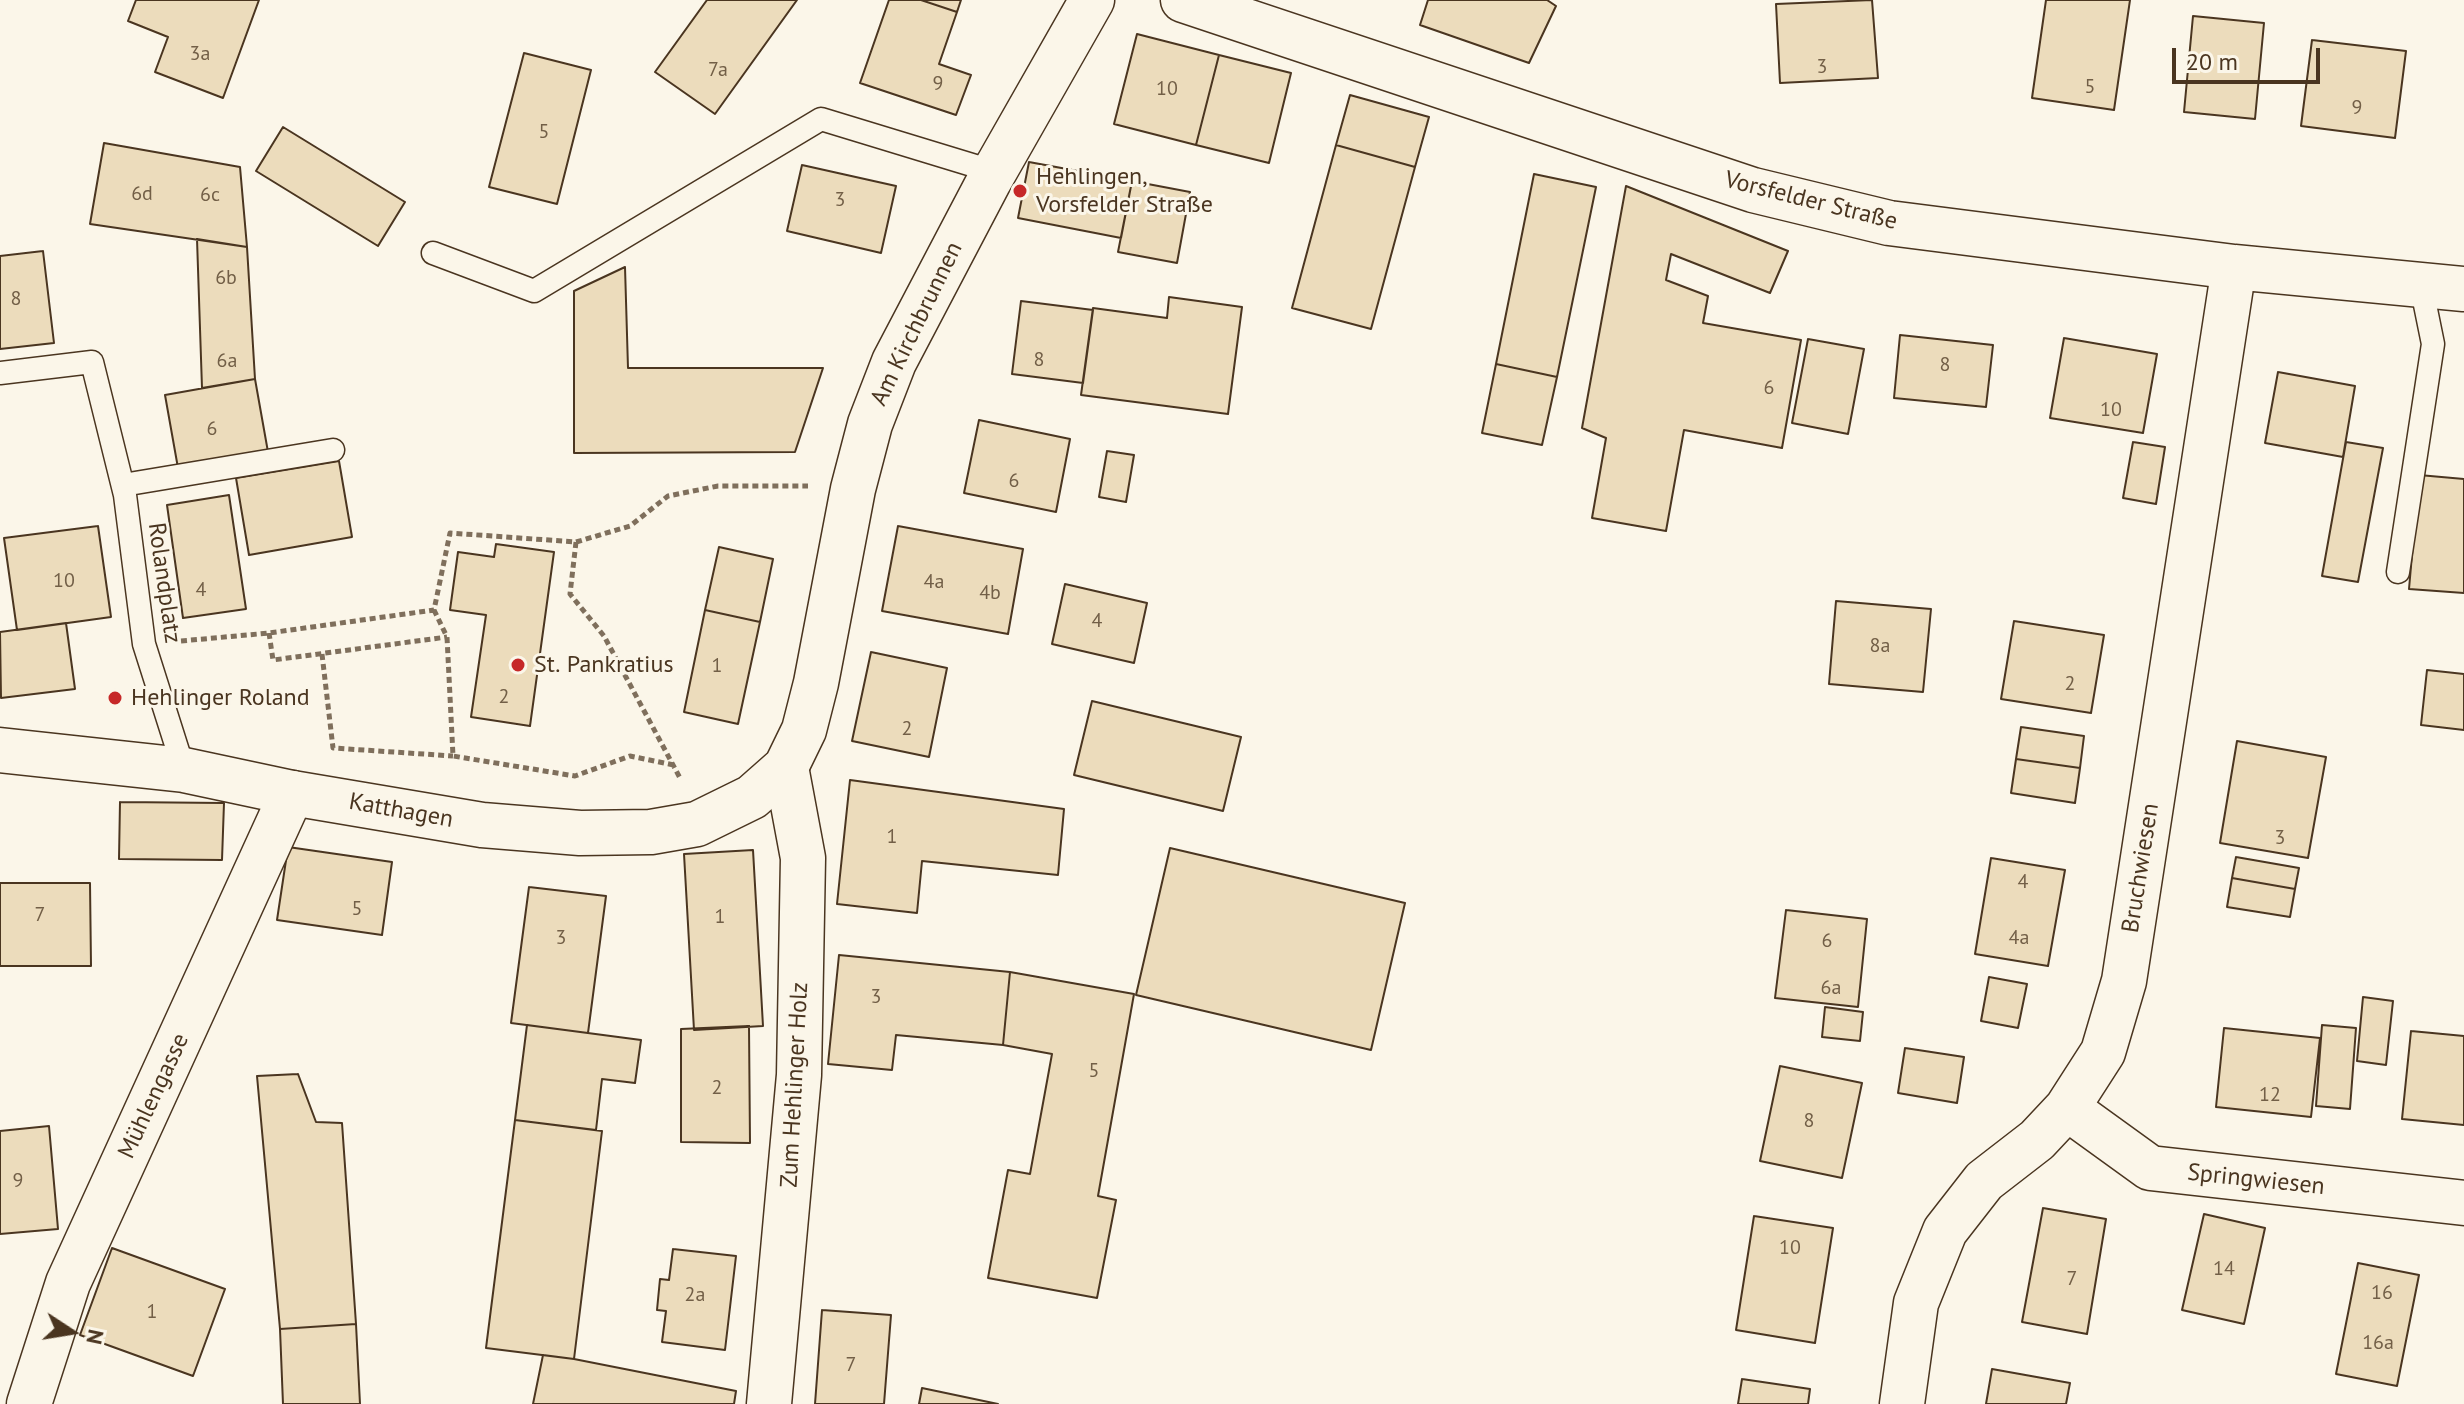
<!DOCTYPE html>
<meta charset="utf-8">
<style>
body{margin:0}
#map{position:relative;width:2464px;height:1404px;overflow:hidden;background:#fbf6e9;font-family:"PT Sans",sans-serif}
canvas{display:block}
.north{position:absolute;left:32px;top:1292px;width:80px;height:80px;-webkit-text-stroke:6px #fbf6e9;paint-order:stroke;rotate:102deg;font-size:22px;font-weight:700;line-height:32px;text-align:center;color:#4a3520}
.north::after{content:'';display:block;margin:auto;width:28px;height:36px;background:#4a3520;clip-path:polygon(50% 0,100% 100%,50% 72%,0 100%)}
.scale{position:absolute;left:2172px;top:48px;width:148px;height:36px;box-sizing:border-box;border:4px solid #4a3520;border-top:0;padding-left:10px;font-size:24px;line-height:28px;white-space:nowrap;color:#4a3520;-webkit-text-stroke:6px #fbf6e9;paint-order:stroke}
</style>
<div id="map">
<canvas width="2464" height="1404"></canvas>
<div class="north">N</div>
<div class="scale">20 m</div>
</div>
<script>
const ctx = document.querySelector('canvas').getContext('2d');
ctx.lineJoin = 'round';
function paint(path, color) {
  ctx.fillStyle = color;
  ctx.fill(path, 'evenodd');
}
function poly(rows) {
  const path = new Path2D();
  for (const r of rows) {
    path.moveTo(r[0], r[1]);
    for (let i = 2; i < r.length; i += 2) path.lineTo(r[i], r[i + 1]);
  }
  return path;
}
function trace(path, color, width, dash) {
  ctx.strokeStyle = color;
  ctx.lineWidth = width;
  ctx.lineCap = dash ? 'butt' : 'round';
  ctx.setLineDash(dash || []);
  ctx.stroke(path);
}
function label(font, color, halo, rows, align = 'center') {
  ctx.font = font + ' "PT Sans",sans-serif';
  ctx.lineWidth = 6;
  ctx.setLineDash([]);
  ctx.textBaseline = 'middle';
  ctx.strokeStyle = halo;
  ctx.fillStyle = color;
  for (const [text, x, y, turn = 0] of rows) {
    ctx.save();
    ctx.translate(x, y);
    ctx.rotate((+turn || 0) * Math.PI / 180);
    ctx.textAlign = isNaN(turn) ? turn : align;
    if (halo) ctx.strokeText(text, 0, 0);
    ctx.fillText(text, 0, 0);
    ctx.restore();
  }
}
const building = poly([
 [136,0,259,0,223,98,155,72,168,37,128,21,136,0],
 [707,0,797,0,715,114,655,72,707,0],
 [889,0,921,0,957,12,939,64,971,75,956,115,860,83,889,0],
 [921,0,961,0,957,12,921,0],
 [1428,0,1547,0,1556,6,1529,63,1420,25,1428,0],
 [1872,0,1878,78,1780,83,1776,4,1872,0],
 [2046,0,2130,0,2114,110,2032,98,2046,0],
 [2193,16,2264,23,2255,119,2184,112,2193,16],
 [1137,34,1219,55,1196,145,1114,124,1137,34],
 [2312,40,2406,51,2395,138,2301,126,2312,40],
 [524,53,591,70,557,204,489,187,524,53],
 [1219,55,1291,73,1269,163,1196,145,1219,55],
 [1350,95,1429,117,1415,167,1336,145,1350,95],
 [283,127,405,202,378,246,256,171,283,127],
 [104,143,240,167,247,247,90,224,104,143],
 [1336,145,1415,167,1371,329,1292,308,1336,145],
 [1029,162,1132,181,1121,238,1018,218,1029,162],
 [802,165,896,186,881,253,787,231,802,165],
 [1534,174,1596,187,1557,377,1496,364,1534,174],
 [1132,181,1190,192,1177,263,1118,252,1132,181],
 [1626,186,1788,251,1770,293,1671,254,1666,280,1708,296,1703,323,1801,340,1782,448,1684,430,1666,531,1592,518,1606,438,1582,428,1626,186],
 [197,239,247,247,255,379,202,388,197,239],
 [43,251,54,343,0,349,0,256,43,251],
 [625,267,628,368,823,368,795,452,574,453,574,291,625,267],
 [1169,297,1242,307,1228,414,1081,395,1093,308,1167,318,1169,297],
 [1021,301,1093,310,1083,383,1012,374,1021,301],
 [1900,335,1993,345,1986,407,1894,398,1900,335],
 [2064,338,2157,354,2143,433,2050,418,2064,338],
 [1808,339,1864,349,1848,434,1792,423,1808,339],
 [1496,364,1557,377,1542,445,1482,433,1496,364],
 [2278,372,2355,386,2343,457,2265,443,2278,372],
 [255,379,268,452,178,468,165,395,255,379],
 [979,420,1070,439,1056,512,964,493,979,420],
 [2133,442,2165,447,2156,504,2123,498,2133,442],
 [2346,442,2383,448,2358,582,2322,576,2346,442],
 [1107,451,1134,455,1126,502,1099,497,1107,451],
 [339,461,352,537,249,555,236,478,339,461],
 [2419,475,2464,479,2464,593,2409,589,2419,475],
 [229,495,246,609,183,618,167,505,229,495],
 [98,526,111,617,17,630,4,538,98,526],
 [898,526,1023,549,1008,634,882,611,898,526],
 [496,544,554,552,530,726,471,717,486,615,450,610,458,552,494,557,496,544],
 [719,547,773,559,760,622,705,610,719,547],
 [1065,584,1147,603,1134,663,1052,644,1065,584],
 [1836,601,1931,609,1923,692,1829,684,1836,601],
 [705,610,760,622,738,724,684,712,705,610],
 [2014,621,2104,635,2091,713,2001,699,2014,621],
 [66,623,75,689,1,698,0,632,66,623],
 [871,652,947,668,929,757,852,741,871,652],
 [2427,670,2464,674,2464,730,2421,725,2427,670],
 [1092,701,1241,737,1223,811,1074,775,1092,701],
 [2021,727,2084,736,2080,768,2016,759,2021,727],
 [2237,741,2326,757,2308,858,2220,843,2237,741],
 [2016,759,2080,768,2075,803,2011,793,2016,759],
 [850,780,1064,809,1058,875,922,861,917,913,837,904,850,780],
 [120,802,224,803,222,860,119,859,120,802],
 [288,847,392,862,382,935,277,920,288,847],
 [1170,848,1405,903,1371,1050,1136,995,1170,848],
 [753,850,763,1026,694,1030,684,854,753,850],
 [2236,857,2299,868,2295,889,2232,878,2236,857],
 [1991,858,2065,870,2048,966,1975,954,1991,858],
 [2232,878,2295,889,2290,917,2227,907,2232,878],
 [0,883,90,883,91,966,0,966,0,883],
 [529,887,606,896,588,1033,511,1023,529,887],
 [1786,910,1867,919,1858,1007,1775,998,1786,910],
 [839,955,1010,972,1003,1045,896,1035,892,1070,828,1064,839,955],
 [1010,972,1134,994,1098,1196,1116,1200,1097,1298,988,1278,1008,1170,1030,1174,1052,1054,1003,1045,1010,972],
 [1989,977,2027,984,2018,1028,1981,1021,1989,977],
 [2363,997,2393,1001,2386,1065,2357,1061,2363,997],
 [1825,1007,1863,1012,1860,1041,1822,1037,1825,1007],
 [527,1025,641,1040,635,1083,602,1079,596,1130,515,1120,527,1025],
 [2322,1025,2356,1028,2350,1109,2316,1106,2322,1025],
 [749,1026,750,1143,681,1142,681,1029,749,1026],
 [2224,1028,2320,1038,2311,1117,2216,1107,2224,1028],
 [2411,1031,2464,1036,2464,1125,2402,1119,2411,1031],
 [1905,1048,1964,1057,1957,1103,1898,1093,1905,1048],
 [1780,1066,1862,1083,1842,1178,1760,1161,1780,1066],
 [298,1074,316,1122,342,1123,356,1324,280,1329,257,1076,298,1074],
 [515,1120,602,1131,574,1359,486,1348,515,1120],
 [49,1126,58,1229,0,1234,0,1131,49,1126],
 [2043,1208,2106,1219,2087,1334,2022,1322,2043,1208],
 [2204,1214,2265,1228,2244,1324,2182,1310,2204,1214],
 [1754,1216,1833,1228,1815,1343,1736,1330,1754,1216],
 [112,1248,225,1289,193,1376,80,1335,112,1248],
 [673,1249,736,1256,725,1350,662,1342,666,1311,657,1310,660,1279,669,1280,673,1249],
 [2358,1263,2419,1275,2397,1386,2336,1374,2358,1263],
 [822,1310,891,1315,884,1404,815,1404,822,1310],
 [356,1324,360,1404,283,1404,280,1329,356,1324],
 [543,1355,574,1359,736,1391,734,1404,533,1404,543,1355],
 [1992,1369,2070,1383,2066,1404,1986,1404,1992,1369],
 [1742,1379,1810,1389,1808,1404,1738,1404,1742,1379],
 [922,1388,998,1404,919,1404,922,1388]
]);
const path = poly([
 [576,542,570,594,604,636,680,778],
 [434,610,447,637,453,756,575,776,630,756,674,765],
 [269,633,273,660,447,637],
 [181,641,269,633,434,610,450,533,576,542,630,526,668,496,718,486,808,486],
 [322,654,333,748,453,756]
]);
const lane = poly([
 [433,253,534,291,821,119,995,172],
 [0,373,92,362,125,495,144,644,184,770],
 [123,485,333,450],
 [2398,572,2433,344,2421,285]
]);
const street = poly([
 [1183,0,1753,190,1889,223,2234,267,2464,289],
 [2067,1108,2150,1168,2464,1203],
 [29,1404,68,1283,292,793],
 [769,1404,799,1075,803,858,786,767],
 [1902,1404,1916,1303,1945,1231,1984,1181,2037,1140,2067,1108,2103,1052,2124,981,2234,267]
]);
const secondary = poly([
 [0,750,184,770,292,793,482,825,580,833,651,832,697,824,752,797,786,767,804,730,816,683,853,489,870,424,894,362,989,181,1092,0]
]);
const markers = [
 [1020,191,8,"#c62828"],
 [518,665,8,"#c62828"],
 [115,698,8,"#c62828"]
];
const numberNames = [
 ["3a",200,54],
 ["3",1822,67],
 ["7a",718,70],
 ["9",938,84],
 ["5",2090,87],
 ["10",1167,89],
 ["9",2357,108],
 ["5",544,132],
 ["6d",142,194],
 ["6c",210,195],
 ["3",840,200],
 ["6b",226,278],
 ["8",16,299],
 ["8",1039,360],
 ["6a",227,361],
 ["8",1945,365],
 ["6",1769,388],
 ["10",2111,410],
 ["6",212,429],
 ["6",1014,481],
 ["10",64,581],
 ["4a",934,582],
 ["4",201,590],
 ["4b",990,593],
 ["4",1097,621],
 ["8a",1880,646],
 ["1",717,666],
 ["2",2070,684],
 ["2",504,697],
 ["2",907,729],
 ["1",892,837],
 ["3",2280,838],
 ["4",2023,882],
 ["5",357,909],
 ["7",40,915],
 ["1",720,917],
 ["3",561,938],
 ["4a",2019,938],
 ["6",1827,941],
 ["6a",1831,988],
 ["3",876,997],
 ["5",1094,1071],
 ["2",717,1088],
 ["12",2270,1095],
 ["8",1809,1121],
 ["9",18,1181],
 ["10",1790,1248],
 ["14",2224,1269],
 ["7",2072,1279],
 ["16",2382,1293],
 ["2a",695,1295],
 ["1",152,1312],
 ["16a",2378,1343],
 ["7",851,1365]
];
const poiNames = [
 ["Hehlingen,",1036,177],
 ["Vorsfelder Straße",1036,205],
 ["St. Pankratius",534,665],
 ["Hehlinger Roland",131,698]
];
const streetNames = [
 ["Vorsfelder Straße",1811,201,14],
 ["Am Kirchbrunnen",917,324,-64],
 ["Rolandplatz",164,583,82],
 ["Katthagen",401,811,10],
 ["Bruchwiesen",2141,868,-81],
 ["Zum Hehlinger Holz",795,1085,-87],
 ["Mühlengasse",154,1096,-65],
 ["Springwiesen",2256,1180,6]
];
paint(building, '#ecdcbc');
trace(building, '#4a3520', 2);
trace(lane, '#4a3520', 25);
trace(street, '#4a3520', 47);
trace(secondary, '#4a3520', 47);
trace(path, '#7f6f5c', 5, [6, 4]);
trace(lane, '#fbf6e9', 22);
trace(street, '#fbf6e9', 44);
trace(secondary, '#fbf6e9', 44);
for (const [x, y, r, color] of markers) {
  const dot = new Path2D();
  dot.arc(x, y, r, 0, 2 * Math.PI);
  ctx.fillStyle = color;
  ctx.fill(dot);
  trace(dot, '#fbf6e9', 3);
}
label('20px', '#725f47', null, numberNames);
label('24px', '#4a3520', '#fbf6e9', poiNames, 'left');
label('24px', '#4a3520', '#fbf6e9', streetNames);
</script>
